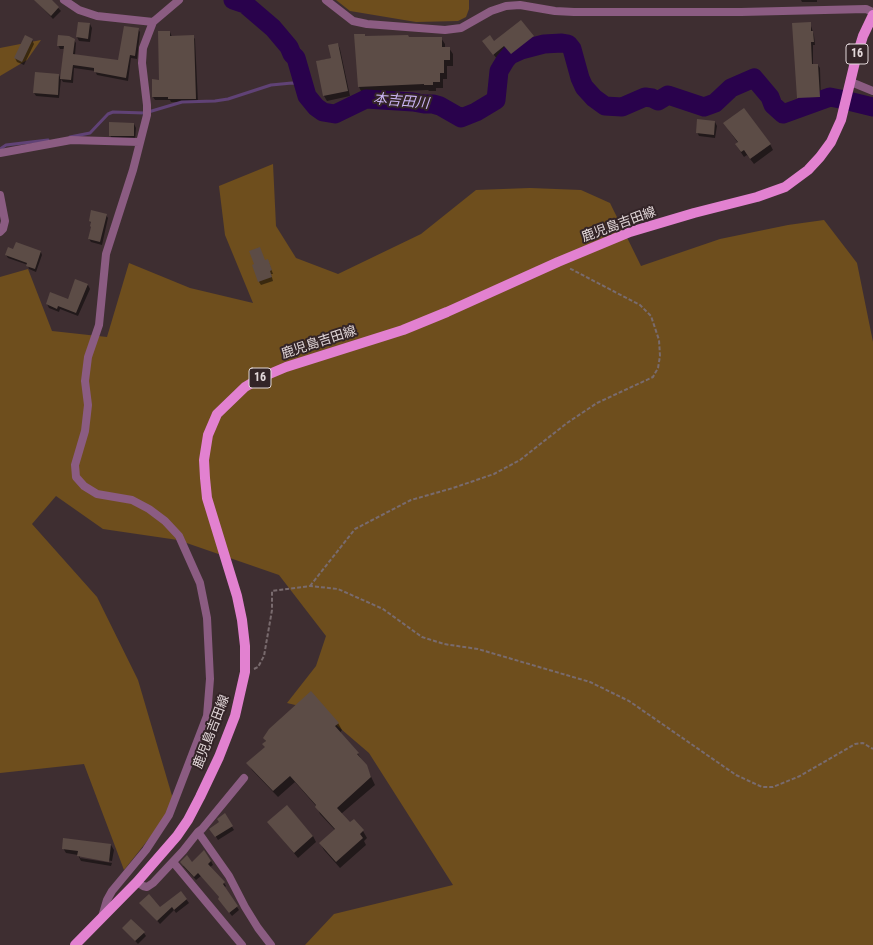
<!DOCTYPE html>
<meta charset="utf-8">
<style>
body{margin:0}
canvas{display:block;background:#3e2e31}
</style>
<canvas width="873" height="945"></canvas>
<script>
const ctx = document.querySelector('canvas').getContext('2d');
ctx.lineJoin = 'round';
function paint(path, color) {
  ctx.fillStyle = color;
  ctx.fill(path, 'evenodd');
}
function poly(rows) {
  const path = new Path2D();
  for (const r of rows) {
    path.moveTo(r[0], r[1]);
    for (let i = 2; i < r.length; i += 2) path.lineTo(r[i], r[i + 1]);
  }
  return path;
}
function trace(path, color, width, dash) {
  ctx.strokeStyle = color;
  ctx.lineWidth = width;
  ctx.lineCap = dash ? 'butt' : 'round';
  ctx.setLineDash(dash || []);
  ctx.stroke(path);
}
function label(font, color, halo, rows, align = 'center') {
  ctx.font = font + ' "Roboto Condensed","Noto Sans JP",sans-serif';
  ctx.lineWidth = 4;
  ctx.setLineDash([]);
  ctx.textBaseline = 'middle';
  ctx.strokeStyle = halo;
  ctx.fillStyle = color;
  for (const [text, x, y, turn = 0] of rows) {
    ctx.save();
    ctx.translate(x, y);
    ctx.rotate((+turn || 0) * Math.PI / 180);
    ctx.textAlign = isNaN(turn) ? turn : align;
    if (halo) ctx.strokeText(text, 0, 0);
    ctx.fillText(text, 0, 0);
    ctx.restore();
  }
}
const green = poly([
 [336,0,469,0,469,9,466,17,458,21,416,22,350,11],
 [41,40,27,60,0,76,0,48],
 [273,164,276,226,296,258,338,274,421,234,476,190,530,188,581,190,610,203,641,266,720,239,788,225,824,220,857,263,873,342,873,945,305,945,334,914,453,885,369,753,320,711,287,703,316,666,326,636,279,575,178,540,103,529,56,496,32,524,97,597,138,680,175,806,124,870,84,764,0,773,0,277,28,269,52,331,107,337,129,263,190,288,253,303,225,235,219,186]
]);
const shadow = poly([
 [35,0,51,0,61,11,53,19],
 [801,0,817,0,817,2,802,2],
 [521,22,536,42,514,59,508,50,497,59,487,46,494,42],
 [79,23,90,24,92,28,90,42,79,41,77,37],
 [810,23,814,35,815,45,813,45,813,65,818,65,820,68,821,100,800,101,798,98,793,24],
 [138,29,140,32,137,59,131,58,128,81,97,75,95,71,74,68,73,83,63,82,61,79,64,49,60,49,58,45,74,40,76,43,75,55,119,61],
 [170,32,172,37,193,36,195,39,198,102,171,102,170,100,155,100,153,97,160,81],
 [365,37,441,38,445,44,445,48,449,48,453,54,453,66,447,66,447,79,443,79,443,88,436,88,436,91,429,91,428,90,362,93,359,87],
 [32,40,34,44,24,65,17,62,15,58],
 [338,44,340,49,350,96,327,101,324,96,317,61,332,58],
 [59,75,61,79,59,98,36,96,34,93],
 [715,122,717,126,715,138,699,136,697,132],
 [134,124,136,128,135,140,112,139,110,135],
 [728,129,770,144,773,150,754,164,747,155,744,157,736,145,738,143],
 [106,215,108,218,102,245,91,242,89,239,92,225,90,221],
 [17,243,41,252,42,255,36,272,29,269,28,265,8,258,6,255,14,250],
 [265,261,269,263,273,274,271,274,273,281,261,285,259,282],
 [76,281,88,285,90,289,78,316,60,309,59,312,49,308,47,304,68,300],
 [338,723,342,730,340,733,358,754,366,766,375,785,341,814,350,824,363,831,367,838,364,841,366,845,340,868,324,850,320,843,335,830,320,814,317,807,295,782,278,797,252,770,248,763,266,747,266,742,264,738],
 [287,806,313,836,316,842,298,858,272,827],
 [224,814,234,830,218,840,211,829,220,823],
 [111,845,114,850,112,861,80,856,80,858,112,863,111,866,81,861,78,855,66,853,63,848],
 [211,861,213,865,210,867,224,883,226,886,224,888,239,910,232,916,221,902,220,898,201,876,196,880,183,866,192,863],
 [181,892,189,903,176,913,174,910,160,924,141,903,160,908],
 [123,928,144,933,146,936,138,944]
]);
const stream = poly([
 [70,137,90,133,108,114,113,112,145,113,182,102,215,101,228,99,271,85,292,83,303,84],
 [0,149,6,145,48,140]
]);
const river = poly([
 [233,0,245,4,273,28,289,47,292,54,296,58,307,96,316,107,323,112,335,114,366,99,413,102,424,104,433,104,440,106,461,118,476,112,496,100,499,71,505,61,510,55,521,50,544,44,562,43,568,44,572,49,580,78,584,87,594,98,605,106,622,107,645,97,652,98,658,101,668,95,704,107,715,103,731,88,754,78,770,97,773,105,783,114,830,97,840,99,873,107]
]);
const building = poly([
 [34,0,52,0,59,7,51,16],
 [521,20,534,36,511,54,504,46,493,55,482,41,490,35,494,41],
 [78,22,90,23,88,39,76,37],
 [811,22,811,31,813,31,814,42,811,42,812,64,818,64,820,97,797,98,792,23],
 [124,26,139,28,135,56,130,55,126,78,94,72,94,68,73,65,71,80,60,79,64,46,57,46,58,35,69,36,75,39,73,54,118,60],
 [158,31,170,31,170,36,194,35,196,99,168,99,168,97,152,97,152,79,159,80],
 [354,34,365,34,365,36,408,35,409,37,442,37,442,47,450,47,450,60,444,60,444,73,440,73,440,82,433,82,433,85,424,85,424,84,358,87],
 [25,35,33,39,22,62,14,58],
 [338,43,348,91,323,96,316,61,331,58,328,45],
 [35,72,59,74,58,95,33,93],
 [744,108,771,144,750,159,744,150,741,152,735,144,738,142,723,123],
 [697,119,715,121,714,135,696,133],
 [109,122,134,123,134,136,109,136],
 [91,210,107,214,100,242,88,239,91,227,90,226,91,222,89,221],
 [16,242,41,251,35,269,26,266,27,263,5,255,8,247,13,249],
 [260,247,265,260,268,259,272,270,270,271,272,277,258,282,252,265,254,264,249,251],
 [75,279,88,284,76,313,58,306,57,309,46,304,50,292,68,299],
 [311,691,339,723,335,726,359,753,357,754,367,765,371,777,337,808,350,822,354,819,364,830,360,834,363,838,336,862,319,843,335,829,315,807,316,805,290,776,273,791,246,763,265,747,262,744,266,741,263,738,269,729],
 [287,805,313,836,294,853,267,822],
 [225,813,233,826,215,837,209,829,219,822,217,819],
 [63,838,111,844,109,862,77,856,78,851,62,849],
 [204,850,211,861,208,864,225,882,223,884,238,906,229,913,218,899,219,897,198,873,194,877,180,862,187,855,192,862],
 [181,891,187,899,174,910,172,907,157,921,139,903,149,894,160,907],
 [131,919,145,932,135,941,122,928]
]);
const path = poly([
 [310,586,355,529,411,500,453,488,494,474,520,460,567,423,597,403,653,377,658,368,660,356,659,340,651,316,640,305,569,268],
 [254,669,258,667,264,656,272,610,272,591,310,586,338,589,383,609,422,637,444,644,478,649,590,682,629,701,736,775,762,787,773,787,800,776,855,744,863,743,873,749]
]);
const minor = poly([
 [64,0,79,10,97,16,153,22],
 [0,153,71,140,139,142],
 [0,195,5,221,3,229,0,232],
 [198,832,202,829,244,778],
 [173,862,242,945],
 [137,882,143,886,147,887,153,883,183,851,198,832,229,876,245,907,258,928,271,945],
 [102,917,107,900,112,891,146,850,169,815,207,716,210,679,207,618,200,583,179,536,165,521,149,509,132,500,97,494,84,486,76,477,75,465,85,431,88,405,85,381,88,357,99,325,106,254,133,170,147,115,147,105,142,63,143,48,153,22,179,0]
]);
const tertiary = poly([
 [326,0,353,21,367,24,445,30,461,28,491,11,506,6,520,5,555,11,574,12,741,12,866,9,873,12],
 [851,82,873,91]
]);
const primary = poly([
 [75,945,137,882,177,836,188,820,200,797,219,757,235,716,245,672,245,646,242,620,237,596,207,498,205,478,204,460,208,435,217,414,245,387,260,378,286,367,403,330,447,312,558,262,630,232,694,213,757,197,785,187,808,170,820,157,831,142,841,120,855,62,863,36,873,15]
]);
const shields = [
 [857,54,22],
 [260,378,22]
];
const shieldNames = [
 ["16",857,54],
 ["16",260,378]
];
const streetNames = [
 ["鹿児島吉田線",619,225,-20],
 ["鹿児島吉田線",319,343,-18],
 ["鹿児島吉田線",212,732,-69]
];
const waterNames = [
 ["本吉田川",401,102,5]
];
paint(green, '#6e4e1d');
paint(shadow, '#0007');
trace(stream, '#604276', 3);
trace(river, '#29024c', 19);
paint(building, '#5c4c46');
trace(path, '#796b6e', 2, [4, 2]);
trace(minor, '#8b5c82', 8);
trace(tertiary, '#8b5c82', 8);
trace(primary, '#e281d0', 10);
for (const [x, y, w] of shields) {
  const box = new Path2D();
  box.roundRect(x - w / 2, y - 10, w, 20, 3);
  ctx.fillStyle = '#332427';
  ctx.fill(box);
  trace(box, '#e2d7d9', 1);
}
label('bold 12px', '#e2d7d9', null, shieldNames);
label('13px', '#e2d7d9', '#332427', streetNames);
label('italic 14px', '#cab4f3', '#332427', waterNames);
</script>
